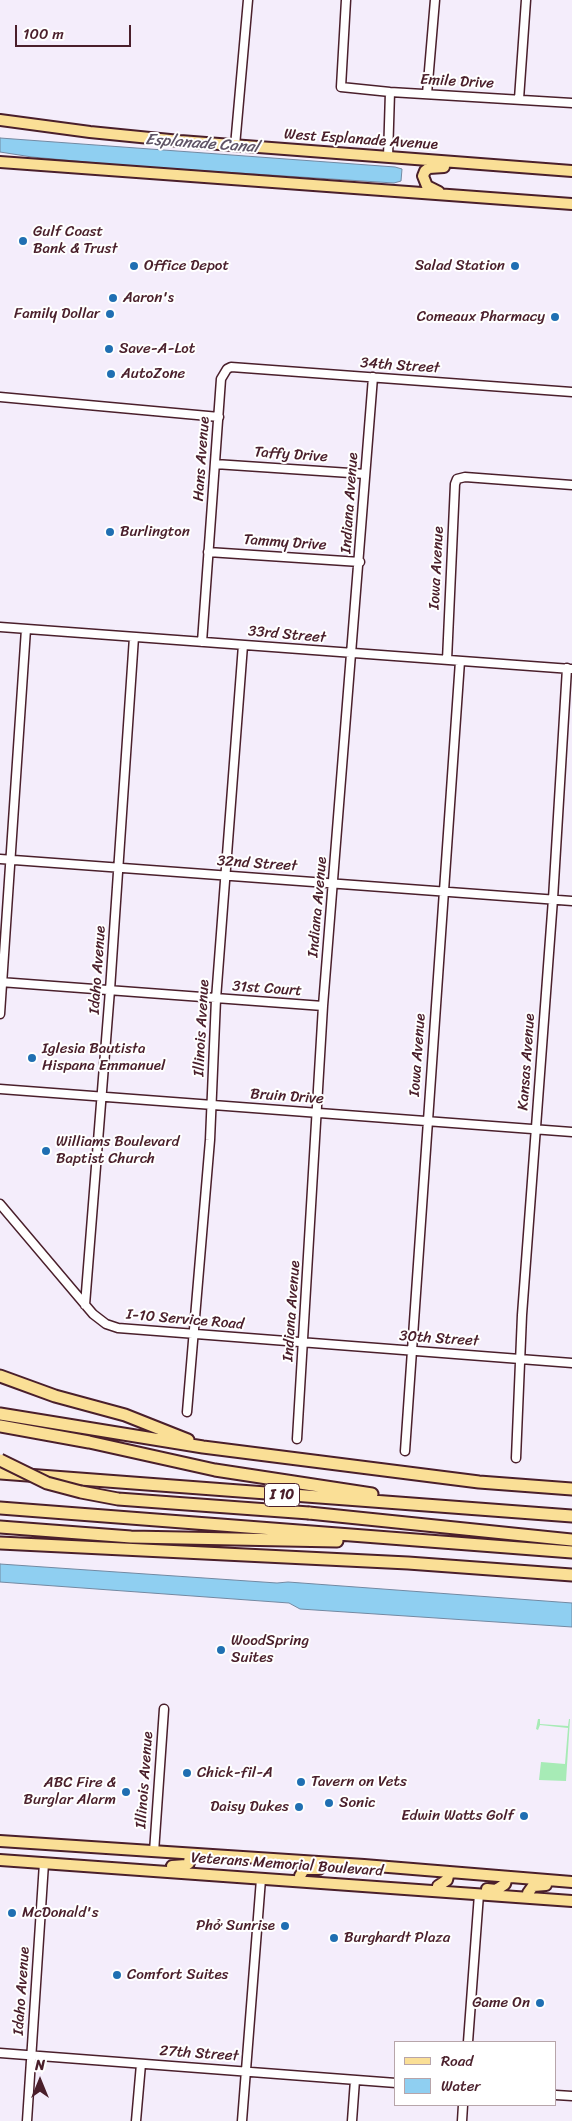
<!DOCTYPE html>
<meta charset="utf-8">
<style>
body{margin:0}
#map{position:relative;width:572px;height:2121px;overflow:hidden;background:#f4edfb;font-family:Sriracha,sans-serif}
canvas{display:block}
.legend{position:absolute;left:394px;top:2041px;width:162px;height:65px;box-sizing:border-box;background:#fff;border:1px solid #b7a5aa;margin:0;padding:6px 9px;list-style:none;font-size:15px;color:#4a1f2b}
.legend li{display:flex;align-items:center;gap:10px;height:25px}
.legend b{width:25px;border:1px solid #b7a5aa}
.north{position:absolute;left:15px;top:2056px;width:50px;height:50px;-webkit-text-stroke:4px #fff;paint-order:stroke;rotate:0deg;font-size:14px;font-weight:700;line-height:20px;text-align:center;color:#4a1f2b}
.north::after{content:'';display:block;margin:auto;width:18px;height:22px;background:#4a1f2b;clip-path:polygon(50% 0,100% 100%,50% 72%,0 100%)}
.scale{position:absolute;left:15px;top:25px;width:116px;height:22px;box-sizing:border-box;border:2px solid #4a1f2b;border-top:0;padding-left:6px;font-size:15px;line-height:18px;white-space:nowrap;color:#4a1f2b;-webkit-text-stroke:4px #fff;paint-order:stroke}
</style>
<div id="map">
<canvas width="572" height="2121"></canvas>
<ul class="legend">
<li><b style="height:6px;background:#fadf96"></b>Road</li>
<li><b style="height:14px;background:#8fcff1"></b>Water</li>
</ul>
<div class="north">N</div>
<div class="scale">100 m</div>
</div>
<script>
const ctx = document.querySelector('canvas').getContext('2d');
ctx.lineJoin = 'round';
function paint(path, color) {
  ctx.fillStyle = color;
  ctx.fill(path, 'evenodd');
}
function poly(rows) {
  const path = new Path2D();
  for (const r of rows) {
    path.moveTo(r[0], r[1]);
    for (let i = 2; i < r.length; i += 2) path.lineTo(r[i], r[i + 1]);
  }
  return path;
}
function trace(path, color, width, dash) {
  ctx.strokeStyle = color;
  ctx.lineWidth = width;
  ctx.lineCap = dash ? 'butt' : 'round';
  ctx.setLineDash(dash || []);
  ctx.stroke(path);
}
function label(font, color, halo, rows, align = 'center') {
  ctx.font = font + ' Sriracha,sans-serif';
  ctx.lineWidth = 4;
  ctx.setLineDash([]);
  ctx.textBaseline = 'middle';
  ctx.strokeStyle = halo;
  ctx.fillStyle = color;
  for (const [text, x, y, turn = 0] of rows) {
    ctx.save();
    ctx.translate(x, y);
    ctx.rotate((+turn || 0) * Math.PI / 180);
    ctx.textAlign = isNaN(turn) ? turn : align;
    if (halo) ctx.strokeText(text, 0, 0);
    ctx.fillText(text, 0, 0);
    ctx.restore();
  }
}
const green = poly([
 [538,1719,540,1719,540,1724,568,1726,569,1719,570,1719,566,1781,539,1780,541,1762,565,1764,568,1728,540,1725,538,1730,536,1729]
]);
const water = poly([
 [0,138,395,167,402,169,401,181,394,183,129,166,32,157,0,152,0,138],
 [0,1564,277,1583,288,1582,572,1603,572,1627,300,1609,289,1603,0,1582,0,1564]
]);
const minor = poly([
 [346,0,341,87,390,92,572,103],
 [427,94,435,0],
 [519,99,526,0],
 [235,146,248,0],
 [388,157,390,92],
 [0,397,219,417],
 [215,464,365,474],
 [208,552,360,562],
 [0,627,571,669],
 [202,642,221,379,227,369,231,367,572,392],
 [447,660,455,484,457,479,465,477,572,485],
 [0,859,572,901],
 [0,982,323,1006],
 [0,1014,26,629],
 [0,1089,572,1132],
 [0,1204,93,1314,106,1324,118,1328,572,1363],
 [85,1305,110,990,134,637],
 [187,1412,210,1140,216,999,243,645],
 [297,1439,323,1006,373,377],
 [405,1451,460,661],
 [516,1458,522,1315,553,899,567,668],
 [154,1852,164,1709],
 [468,2042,479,1894],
 [0,2053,396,2083],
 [556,2095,572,2096],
 [27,2121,44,1863],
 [136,2121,141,2064],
 [242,2121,261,1879],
 [352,2121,355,2080],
 [462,2121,463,2105]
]);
const major = poly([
 [0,120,90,132,180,141,572,171],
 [0,162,572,204],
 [439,192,427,186,423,176,425,171,429,168,444,167],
 [0,1841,364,1865,572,1882],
 [0,1860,572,1901],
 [172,1866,186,1865,189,1863,190,1854],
 [300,1881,300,1876,304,1869,319,1869],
 [438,1886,447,1880,449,1872],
 [487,1889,496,1890,505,1884,507,1877],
 [528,1898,528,1893,533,1886,546,1885]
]);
const highway = poly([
 [0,1376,55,1396,125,1415,188,1440],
 [0,1414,203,1447,479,1482,572,1489],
 [0,1426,89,1442,215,1470,372,1494],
 [0,1473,572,1516],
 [0,1508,572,1552],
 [309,1513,572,1540],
 [0,1527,131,1537,337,1541],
 [0,1543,408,1563,572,1575]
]);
const highwayBridge = poly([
 [0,1460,47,1483,81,1492,118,1499,309,1513]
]);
const markers = [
 [23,241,5,"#1f6fb2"],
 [134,266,5,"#1f6fb2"],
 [515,266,5,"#1f6fb2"],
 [113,298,5,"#1f6fb2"],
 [110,314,5,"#1f6fb2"],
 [555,317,5,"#1f6fb2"],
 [109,349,5,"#1f6fb2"],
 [111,374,5,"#1f6fb2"],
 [110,532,5,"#1f6fb2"],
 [32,1058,5,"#1f6fb2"],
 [46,1151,5,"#1f6fb2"],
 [221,1650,5,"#1f6fb2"],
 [187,1773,5,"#1f6fb2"],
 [301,1782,5,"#1f6fb2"],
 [126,1792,5,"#1f6fb2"],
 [329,1803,5,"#1f6fb2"],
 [299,1807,5,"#1f6fb2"],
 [524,1816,5,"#1f6fb2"],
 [12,1913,5,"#1f6fb2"],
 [285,1926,5,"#1f6fb2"],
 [334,1938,5,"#1f6fb2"],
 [117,1975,5,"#1f6fb2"],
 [540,2003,5,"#1f6fb2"]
];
const shields = [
 [282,1495,35]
];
const shieldNames = [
 ["I 10",282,1495]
];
const streetNames = [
 ["Emile Drive",457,82,3],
 ["West Esplanade Avenue",361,140,4],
 ["34th Street",400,366,4],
 ["Taffy Drive",291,455,4],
 ["Hans Avenue",202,459,-86],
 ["Indiana Avenue",350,503,-86],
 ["Tammy Drive",285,543,4],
 ["Iowa Avenue",437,568,-87],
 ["33rd Street",287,635,5],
 ["32nd Street",257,864,4],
 ["Indiana Avenue",318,907,-85],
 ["Idaho Avenue",98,970,-86],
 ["31st Court",267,989,4],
 ["Illinois Avenue",202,1028,-87],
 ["Iowa Avenue",418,1055,-86],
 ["Kansas Avenue",527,1062,-86],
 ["Bruin Drive",287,1097,4],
 ["Indiana Avenue",292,1311,-86],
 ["I-10 Service Road",185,1320,5],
 ["30th Street",439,1339,4],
 ["Illinois Avenue",145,1780,-86],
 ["Veterans Memorial Boulevard",287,1865,4],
 ["Idaho Avenue",22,1991,-86],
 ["27th Street",199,2054,4]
];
const poiNames = [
 ["Gulf Coast",33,232],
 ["Bank & Trust",33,249],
 ["Office Depot",144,266],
 ["Salad Station",505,266,"right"],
 ["Aaron's",123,298],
 ["Family Dollar",100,314,"right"],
 ["Comeaux Pharmacy",545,317,"right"],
 ["Save-A-Lot",119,349],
 ["AutoZone",121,374],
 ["Burlington",120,532],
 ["Iglesia Bautista",42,1049],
 ["Hispana Emmanuel",42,1066],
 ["Williams Boulevard",56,1142],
 ["Baptist Church",56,1159],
 ["WoodSpring",231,1641],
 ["Suites",231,1658],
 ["Chick-fil-A",197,1773],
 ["Tavern on Vets",311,1782],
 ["ABC Fire &",116,1783,"right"],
 ["Burglar Alarm",116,1800,"right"],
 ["Sonic",339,1803],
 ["Daisy Dukes",289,1807,"right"],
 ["Edwin Watts Golf",514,1816,"right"],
 ["McDonald's",22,1913],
 ["Phở Sunrise",275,1926,"right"],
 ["Burghardt Plaza",344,1938],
 ["Comfort Suites",127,1975],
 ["Game On",530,2003,"right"]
];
const waterNames = [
 ["Esplanade Canal",202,144,4]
];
paint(green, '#a7ebb6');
paint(water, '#8fcff1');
trace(water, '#7389a2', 1);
trace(minor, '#4a1f2b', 11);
trace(major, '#4a1f2b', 14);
trace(highway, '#4a1f2b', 15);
trace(minor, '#fff', 8);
trace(major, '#fadf96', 10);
trace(highway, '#fadf96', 11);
trace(highwayBridge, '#4a1f2b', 15, []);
trace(highwayBridge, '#fadf96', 11);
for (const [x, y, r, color] of markers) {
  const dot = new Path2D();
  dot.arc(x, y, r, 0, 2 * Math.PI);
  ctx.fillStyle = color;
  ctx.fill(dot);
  trace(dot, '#fff', 2);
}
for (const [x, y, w] of shields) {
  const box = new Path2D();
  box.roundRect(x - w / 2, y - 11.5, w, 23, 4);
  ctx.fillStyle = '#fff';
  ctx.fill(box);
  trace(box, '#4a1f2b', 1);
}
label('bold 14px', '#4a1f2b', null, shieldNames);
label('15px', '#4a1f2b', '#fff', streetNames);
label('15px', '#4a1f2b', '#fff', poiNames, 'left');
label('italic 16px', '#5f5466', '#fff', waterNames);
</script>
